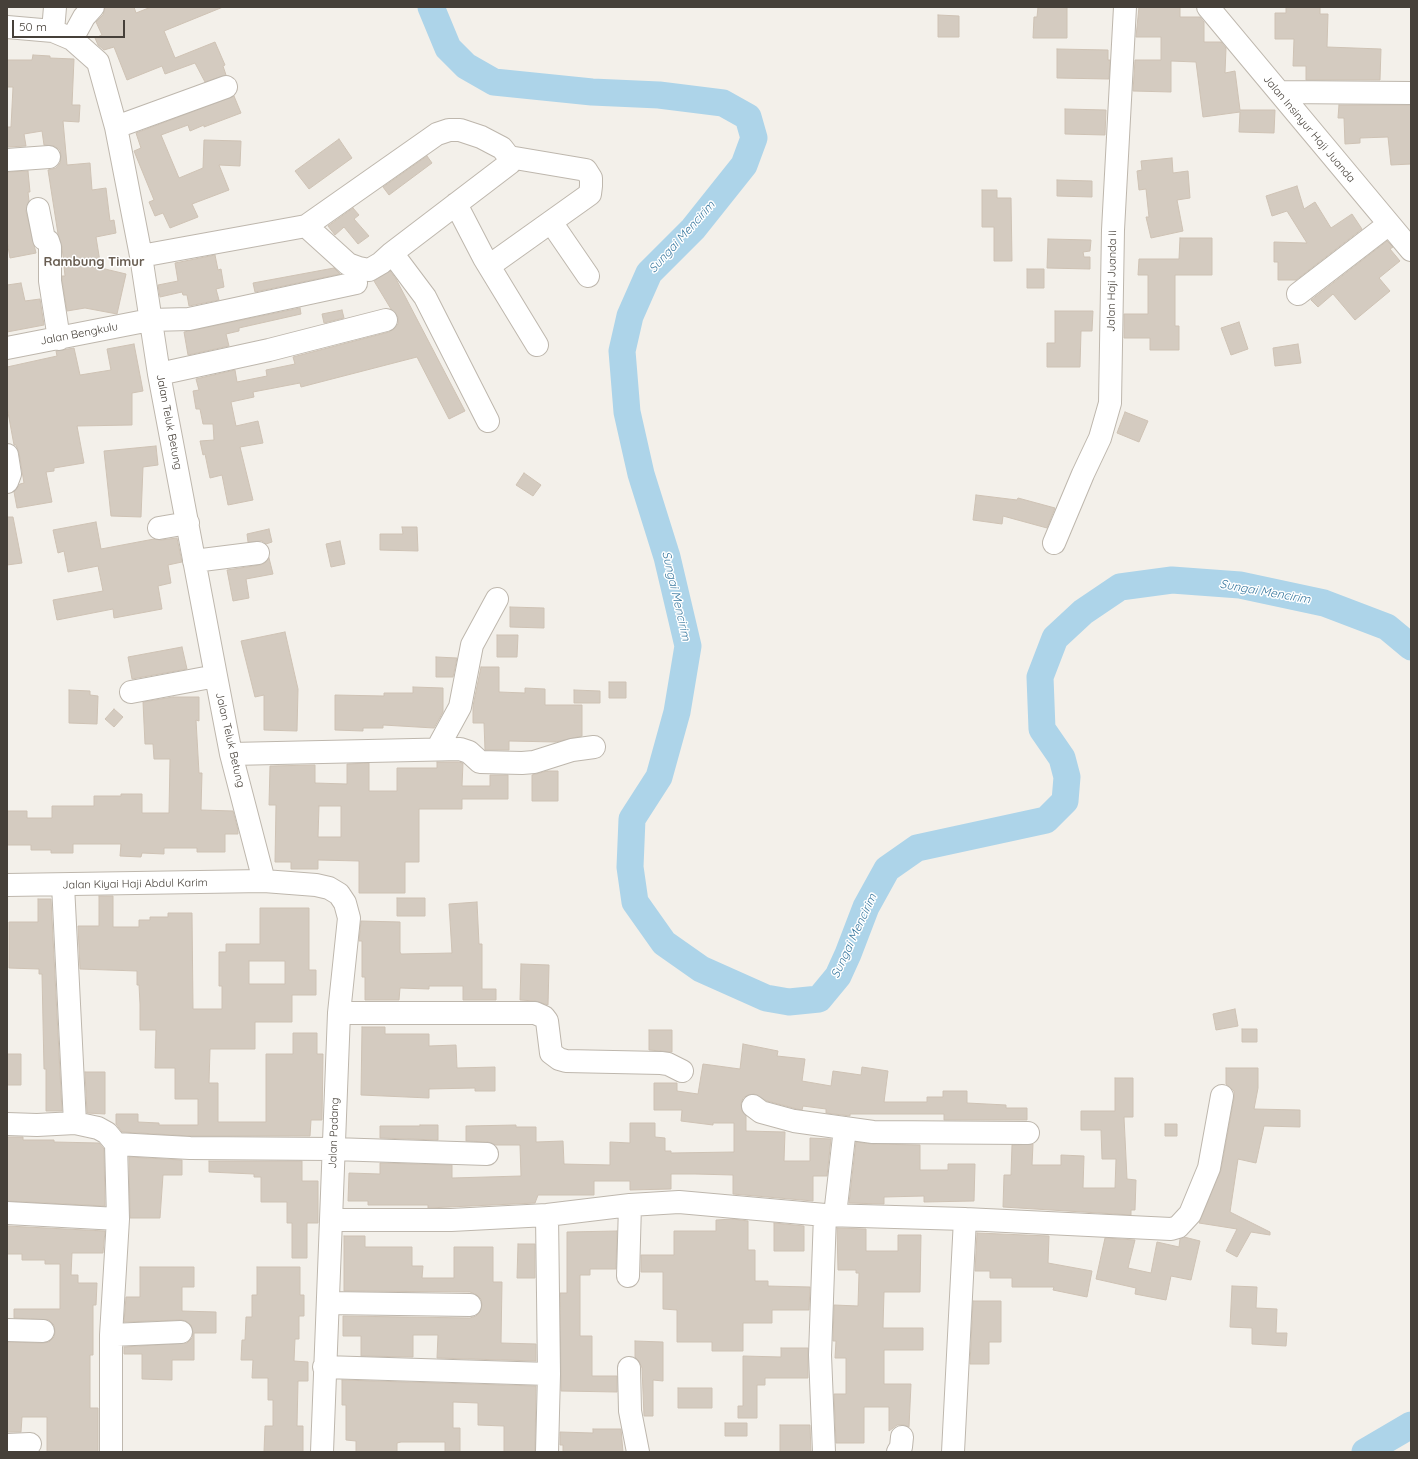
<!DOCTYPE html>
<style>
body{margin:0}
#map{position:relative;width:1418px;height:1459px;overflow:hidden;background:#f3f0ea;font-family:Quicksand,sans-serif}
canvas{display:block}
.frame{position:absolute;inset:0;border:8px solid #464039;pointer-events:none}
.scale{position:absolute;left:12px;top:20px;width:113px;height:18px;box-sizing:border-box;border:2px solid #464039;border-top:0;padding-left:5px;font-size:12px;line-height:14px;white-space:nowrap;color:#464039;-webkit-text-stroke:3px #fff;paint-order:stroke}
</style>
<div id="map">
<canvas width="1418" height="1459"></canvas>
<div class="frame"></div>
<div class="scale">50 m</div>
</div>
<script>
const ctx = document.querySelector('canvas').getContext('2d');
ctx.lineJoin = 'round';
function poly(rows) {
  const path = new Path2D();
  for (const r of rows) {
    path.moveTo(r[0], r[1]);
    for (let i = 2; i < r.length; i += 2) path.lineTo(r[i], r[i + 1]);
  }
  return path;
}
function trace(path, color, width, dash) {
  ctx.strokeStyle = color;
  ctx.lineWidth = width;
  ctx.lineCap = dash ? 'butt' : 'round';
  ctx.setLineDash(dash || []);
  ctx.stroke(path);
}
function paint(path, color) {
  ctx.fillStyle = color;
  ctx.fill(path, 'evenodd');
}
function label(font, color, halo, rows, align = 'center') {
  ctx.font = font + ' Quicksand,sans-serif';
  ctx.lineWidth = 3;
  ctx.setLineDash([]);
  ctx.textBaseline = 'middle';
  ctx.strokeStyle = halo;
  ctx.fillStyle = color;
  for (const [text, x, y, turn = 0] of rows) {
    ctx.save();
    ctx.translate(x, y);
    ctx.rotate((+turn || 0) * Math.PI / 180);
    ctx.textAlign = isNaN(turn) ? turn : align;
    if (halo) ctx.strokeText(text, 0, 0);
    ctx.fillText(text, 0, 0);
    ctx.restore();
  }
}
const river = poly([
 [431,7,448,48,466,66,494,82,592,92,659,95,723,103,748,117,754,138,744,165,693,229,649,273,630,316,622,351,627,412,641,474,667,557,688,646,677,712,659,777,632,819,630,867,635,902,664,943,701,969,766,998,789,1002,819,999,838,976,848,954,866,907,887,869,917,848,1046,820,1065,801,1067,777,1062,758,1042,729,1040,677,1055,638,1083,612,1120,587,1172,580,1240,585,1324,603,1387,627,1411,647],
 [1365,1452,1411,1425]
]);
const building = poly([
 [105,7,134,7,136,13,151,7,223,7,164,31,175,58,215,42,225,65,223,66,226,75,205,82,195,63,165,74,162,66,127,80,114,47,104,50,98,45,95,38,102,35,96,22,103,15,105,7],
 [1038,7,1067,7,1067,38,1033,38,1034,17,1037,17,1038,7],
 [1139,7,1180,7,1180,17,1200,17,1204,22,1204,42,1221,42,1226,48,1225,73,1235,71,1240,110,1275,110,1274,133,1239,132,1240,112,1203,117,1196,62,1171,61,1171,92,1133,91,1135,60,1161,60,1161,37,1136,37,1139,7],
 [1286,7,1320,7,1320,14,1328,14,1327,47,1381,49,1380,80,1306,80,1306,66,1293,66,1294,39,1275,39,1275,13,1286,13,1286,7],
 [938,15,959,16,959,37,938,37,938,15],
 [1057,49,1108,50,1108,60,1110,60,1109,79,1057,78,1057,49],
 [33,55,50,56,50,58,74,59,72,105,80,105,79,122,63,121,67,165,90,163,92,190,106,188,110,221,114,220,116,233,96,237,101,268,126,274,117,314,85,308,67,311,62,280,62,276,65,276,62,247,58,234,48,170,56,168,60,163,61,156,60,150,54,146,44,145,42,131,24,134,26,146,7,147,7,127,11,127,13,87,7,87,7,60,32,60,33,55],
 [234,96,241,113,204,127,204,125,190,131,188,125,161,135,179,178,203,168,204,140,241,141,240,166,219,165,229,190,192,204,198,217,170,228,163,213,155,216,149,202,154,200,134,151,141,148,136,133,234,96],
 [1339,105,1411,105,1411,164,1391,165,1388,137,1360,138,1360,143,1345,144,1344,118,1338,118,1339,105],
 [1065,109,1106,110,1105,135,1065,134,1065,109],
 [339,139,352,158,309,189,295,171,339,139],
 [427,156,432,163,389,195,383,187,427,156],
 [1172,158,1173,173,1188,171,1190,198,1177,200,1183,231,1151,238,1146,217,1149,217,1146,189,1139,190,1137,171,1142,170,1141,161,1172,158],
 [28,171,30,192,28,192,29,201,26,211,36,253,10,258,7,241,7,172,28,171],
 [1057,180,1092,181,1092,197,1057,196,1057,180],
 [1297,186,1304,209,1315,202,1331,228,1352,214,1362,229,1296,280,1278,280,1278,262,1274,262,1274,242,1307,243,1287,211,1272,216,1266,196,1297,186],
 [982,190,997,190,997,198,1011,198,1012,261,994,261,994,227,982,227,982,190],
 [353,208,359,215,354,219,369,236,358,244,344,227,335,235,328,226,353,208],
 [1180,238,1212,238,1212,275,1175,275,1175,326,1179,326,1179,350,1150,350,1150,338,1124,338,1124,314,1148,314,1148,275,1138,275,1139,259,1179,259,1180,238],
 [1048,239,1091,240,1090,251,1083,252,1084,257,1090,257,1090,269,1047,268,1048,239],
 [1387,241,1393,247,1390,249,1400,261,1379,278,1390,291,1355,320,1333,294,1318,307,1311,300,1387,241],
 [215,255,218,270,221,269,224,287,216,289,219,300,189,306,187,295,183,295,182,292,160,297,158,285,178,281,175,263,215,255],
 [334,268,340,274,255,292,253,283,334,268],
 [1027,269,1044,269,1044,288,1027,288,1027,269],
 [390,271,396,279,465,411,449,419,417,357,301,387,300,383,253,392,254,397,231,402,236,426,258,421,263,443,240,447,253,500,228,505,222,475,210,478,205,454,203,455,200,441,214,440,213,424,203,424,200,409,196,409,193,391,199,390,196,379,235,370,237,382,267,376,266,370,295,364,293,357,389,332,394,329,398,324,398,317,391,309,374,281,390,271],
 [21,283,25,301,40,299,44,325,7,332,7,285,21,283],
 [300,308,301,314,239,328,239,331,226,334,229,346,188,355,184,332,300,308],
 [342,310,344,318,324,323,322,314,342,310],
 [1055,311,1093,311,1092,331,1081,331,1080,367,1047,367,1047,343,1055,343,1055,311],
 [1239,322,1248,349,1231,355,1221,328,1239,322],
 [134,344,143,391,132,393,132,425,77,426,84,463,54,468,54,471,46,472,52,502,17,508,14,492,20,484,24,483,19,453,16,445,14,445,7,407,7,367,57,356,56,351,74,348,80,375,111,370,107,349,134,344],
 [1298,344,1301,363,1275,366,1273,348,1298,344],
 [1125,412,1148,421,1139,442,1117,433,1125,412],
 [156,446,158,465,143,467,141,517,111,516,104,451,156,446],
 [524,473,541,485,533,496,516,485,524,473],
 [976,495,1017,500,1018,498,1055,508,1047,528,1003,516,1002,524,973,520,976,495],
 [7,517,13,517,22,563,7,565,7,517],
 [96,522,101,549,154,539,161,540,177,538,182,562,168,565,171,583,158,586,162,609,114,618,113,609,57,620,53,600,103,591,98,566,68,572,64,551,58,553,53,530,96,522],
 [402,527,417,527,418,551,380,550,380,534,403,534,402,527],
 [269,529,272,542,266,544,262,541,248,542,247,534,269,529],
 [340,541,345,564,331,567,326,544,340,541],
 [269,558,273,574,246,579,249,598,233,601,227,570,260,565,265,563,269,558],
 [510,607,544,608,544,628,510,627,510,607],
 [285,632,298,689,297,731,264,730,264,695,255,697,241,641,285,632],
 [497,635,518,635,517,657,497,657,497,635],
 [182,647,187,669,132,679,128,657,182,647],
 [436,657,457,658,453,677,436,677,436,657],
 [481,667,499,667,499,692,525,693,525,688,545,689,545,705,582,705,582,736,556,742,509,741,509,750,485,750,484,723,473,723,473,706,481,667],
 [609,682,626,682,626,698,609,698,609,682],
 [413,687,443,688,443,712,434,728,383,725,383,728,363,728,363,731,335,730,335,695,384,696,384,693,413,693,413,687],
 [69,690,90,691,90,695,98,696,97,724,69,723,69,690],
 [574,690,600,691,600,703,574,703,574,690],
 [173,697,199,697,199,721,196,720,199,773,202,773,201,810,233,811,238,830,238,834,225,834,225,852,197,852,197,848,164,848,164,854,142,853,141,857,120,856,121,844,73,844,73,853,51,853,51,850,31,850,31,845,7,845,7,811,27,811,27,818,52,818,52,806,94,806,94,796,121,796,121,794,142,794,142,813,169,813,170,759,154,759,153,744,145,744,143,702,173,697],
 [114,709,123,717,114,727,105,719,114,709],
 [437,762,458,762,463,763,462,786,490,786,490,775,508,775,508,799,462,799,462,809,419,809,419,862,405,862,405,893,359,893,359,861,318,860,318,869,291,869,291,862,275,862,276,805,269,805,270,766,315,765,315,783,347,784,347,764,369,763,369,791,397,791,397,768,437,768,437,762],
 [319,806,341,806,341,837,318,837,319,806],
 [547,771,558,771,558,801,532,801,532,775,547,771],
 [99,896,113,896,113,927,139,927,139,920,150,920,150,917,168,917,168,913,192,913,193,1009,222,1009,222,986,219,986,219,952,226,952,226,944,260,944,260,908,309,908,309,970,316,970,316,995,292,995,292,1022,255,1022,255,1049,210,1049,209,1083,218,1083,218,1122,266,1122,266,1054,293,1054,293,1033,317,1033,317,1054,323,1054,322,1120,311,1120,310,1136,190,1136,122,1132,116,1124,116,1114,138,1114,138,1122,159,1123,159,1125,198,1125,198,1099,175,1099,175,1068,155,1068,156,1030,140,1030,140,1004,139,985,137,985,137,971,80,969,78,926,99,926,99,896],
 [249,961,285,961,285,984,249,984,249,961],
 [397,898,425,898,425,916,397,916,397,898],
 [38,899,51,899,62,1111,46,1111,46,1069,44,1069,42,974,39,974,39,969,9,968,9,922,38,922,38,899],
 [477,902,479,944,482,944,482,989,496,989,496,1000,463,1000,463,986,429,986,429,989,400,988,399,1000,365,1000,365,977,362,977,362,941,359,941,361,921,400,922,400,952,401,954,452,953,449,904,477,902],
 [521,964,549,965,548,1005,535,1001,520,1000,521,964],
 [1235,1009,1238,1026,1216,1030,1213,1014,1235,1009],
 [362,1027,385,1027,385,1034,429,1034,429,1046,456,1045,457,1068,495,1067,495,1091,475,1091,475,1088,429,1089,429,1098,361,1095,362,1027],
 [1242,1029,1257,1029,1257,1042,1242,1042,1242,1029],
 [649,1030,672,1030,672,1052,649,1050,649,1030],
 [743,1044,778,1051,777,1056,805,1059,802,1081,831,1086,833,1071,861,1075,862,1067,888,1071,884,1102,927,1102,927,1097,943,1097,943,1091,967,1091,967,1103,1006,1105,1006,1108,1027,1108,1027,1120,944,1120,944,1114,850,1114,850,1116,826,1113,826,1109,803,1106,802,1110,797,1109,767,1101,754,1094,748,1095,743,1098,741,1104,742,1111,746,1116,746,1131,785,1132,784,1161,810,1161,810,1138,831,1139,827,1176,813,1176,813,1201,733,1194,733,1175,695,1174,671,1174,671,1189,630,1190,630,1181,594,1181,594,1195,538,1195,535,1203,428,1208,428,1205,368,1205,368,1201,348,1201,349,1173,380,1174,380,1163,452,1165,452,1178,521,1176,520,1145,496,1145,488,1142,466,1141,466,1126,516,1125,516,1127,536,1127,536,1142,563,1141,564,1164,610,1165,610,1142,630,1143,630,1123,655,1123,655,1137,665,1138,665,1151,671,1151,671,1153,734,1152,734,1123,713,1123,713,1125,681,1121,682,1110,654,1110,654,1083,677,1083,677,1091,698,1094,703,1064,740,1069,743,1044],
 [7,1054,21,1054,21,1085,7,1085,7,1054],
 [1226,1068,1258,1068,1258,1088,1254,1109,1300,1110,1300,1127,1264,1126,1256,1163,1238,1159,1230,1212,1270,1232,1270,1235,1251,1232,1237,1257,1226,1251,1237,1229,1199,1223,1221,1170,1234,1098,1234,1091,1226,1084,1226,1068],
 [85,1072,105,1072,105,1114,87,1113,85,1072],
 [1115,1078,1133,1078,1133,1117,1124,1117,1127,1179,1136,1180,1135,1210,1131,1210,1131,1215,1003,1207,1004,1175,1011,1175,1012,1145,1033,1144,1032,1165,1061,1165,1061,1155,1084,1156,1083,1188,1115,1188,1116,1159,1102,1159,1101,1130,1081,1130,1081,1111,1115,1111,1115,1078],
 [1165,1124,1177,1124,1177,1136,1165,1136,1165,1124],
 [420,1125,438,1125,438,1140,380,1138,380,1126,420,1126,420,1125],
 [7,1137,23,1137,23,1140,54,1140,54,1142,99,1143,104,1149,105,1206,7,1201,7,1137],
 [856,1142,873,1144,920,1145,920,1170,948,1170,948,1164,975,1164,974,1201,924,1202,924,1196,884,1197,884,1204,849,1203,856,1142],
 [129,1157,182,1160,182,1175,163,1175,160,1218,130,1218,129,1157],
 [209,1161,302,1161,302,1181,318,1181,318,1223,307,1223,307,1258,292,1258,292,1223,287,1223,287,1202,261,1202,261,1177,254,1177,254,1174,209,1172,209,1161],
 [733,1219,748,1221,748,1250,755,1250,755,1281,768,1281,768,1286,810,1287,809,1310,772,1310,772,1323,743,1323,743,1351,712,1351,712,1342,677,1342,677,1310,663,1309,663,1272,641,1272,641,1255,674,1255,674,1231,716,1231,716,1220,733,1219],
 [774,1223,804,1226,804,1251,774,1251,774,1223],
 [7,1226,105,1231,103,1253,72,1253,71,1275,78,1275,78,1283,97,1283,96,1305,93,1305,93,1355,90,1355,90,1408,98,1408,98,1452,47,1452,47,1417,22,1417,21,1432,7,1432,7,1342,43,1343,49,1342,54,1337,55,1332,54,1325,49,1320,14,1318,14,1309,60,1309,60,1264,45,1264,45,1260,22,1260,22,1254,7,1254,7,1226],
 [837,1228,866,1229,866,1251,898,1251,898,1235,921,1235,920,1292,884,1292,883,1328,923,1328,923,1350,884,1350,884,1384,911,1384,909,1427,904,1425,897,1425,889,1431,889,1407,864,1407,864,1443,836,1443,834,1394,846,1394,846,1358,835,1358,836,1341,833,1341,834,1305,858,1306,859,1273,856,1273,856,1270,838,1270,837,1228],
 [617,1231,616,1269,590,1269,590,1275,580,1275,580,1336,592,1336,592,1376,617,1376,617,1392,561,1391,560,1293,567,1293,567,1232,617,1231],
 [977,1233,1049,1236,1048,1263,1092,1271,1087,1297,1053,1290,1054,1287,1012,1287,1012,1278,990,1278,990,1271,975,1271,977,1233],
 [344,1236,365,1236,365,1247,412,1247,412,1266,423,1266,422,1278,454,1278,454,1247,493,1247,493,1282,502,1282,501,1343,536,1344,536,1361,437,1358,438,1335,413,1335,413,1357,361,1356,361,1336,343,1336,343,1316,470,1318,476,1316,480,1312,482,1305,481,1299,477,1295,470,1292,344,1291,344,1236],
 [1184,1237,1200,1241,1191,1280,1171,1276,1166,1300,1135,1294,1136,1288,1096,1279,1105,1238,1135,1240,1128,1268,1151,1273,1157,1242,1179,1247,1180,1239,1184,1237],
 [518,1244,535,1244,535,1278,517,1278,518,1244],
 [140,1267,194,1267,194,1287,182,1287,182,1311,216,1312,216,1333,194,1333,194,1360,172,1360,172,1380,142,1379,142,1354,124,1354,124,1347,187,1343,192,1338,193,1332,191,1325,186,1321,181,1320,124,1322,126,1297,140,1297,140,1267],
 [257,1267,300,1267,300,1295,304,1295,304,1316,299,1316,299,1339,295,1339,294,1361,308,1362,308,1381,298,1381,297,1426,303,1426,303,1452,264,1452,265,1426,273,1426,273,1400,268,1400,268,1378,252,1378,253,1360,241,1360,242,1340,245,1340,246,1317,252,1317,252,1295,257,1295,257,1267],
 [1232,1286,1257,1287,1256,1308,1277,1309,1276,1333,1287,1333,1286,1346,1252,1344,1252,1328,1230,1327,1232,1286],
 [973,1301,1001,1301,1001,1342,989,1342,989,1364,970,1364,973,1301],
 [635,1341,663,1342,663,1381,653,1380,653,1416,644,1416,642,1368,639,1361,635,1357,635,1341],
 [781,1348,808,1348,808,1378,765,1378,765,1385,757,1385,757,1418,738,1418,738,1406,743,1406,743,1356,781,1357,781,1348],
 [342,1380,536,1386,535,1452,504,1452,504,1426,478,1425,478,1403,453,1402,453,1428,460,1428,460,1452,445,1452,445,1442,401,1442,397,1443,397,1452,356,1452,356,1441,346,1440,346,1405,342,1405,342,1380],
 [678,1388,712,1388,712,1408,678,1408,678,1388],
 [725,1423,747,1423,747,1436,725,1436,725,1423],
 [780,1425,810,1425,811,1452,780,1452,780,1425],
 [593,1429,621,1429,623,1452,563,1452,563,1445,560,1445,560,1432,593,1433,593,1429]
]);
const minor = poly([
 [1208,7,1411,250],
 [7,27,53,31,72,39,98,62,116,127,141,256,159,374,216,676,231,754,264,881],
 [53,31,55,7],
 [72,39,84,17,93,7],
 [1279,92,1411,93],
 [116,127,226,87],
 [7,160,49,157],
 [456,204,484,258,537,345],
 [38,209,44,239,48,241,50,247,50,281,59,339],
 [551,222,588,276],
 [306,226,348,264,359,268,369,270,381,263,392,253,425,297,488,421],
 [141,256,306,226,437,134,449,130,460,130,481,137,502,148,509,157,510,163,392,253],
 [489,266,590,194,591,186,591,178,586,170,509,157],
 [1298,294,1389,224],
 [7,348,150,320,189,319,356,283],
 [159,374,269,350,386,320],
 [7,455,10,474,7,482],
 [159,528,188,523],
 [1054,543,1083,474,1100,438,1110,403,1113,230,1125,7],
 [194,561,258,553],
 [131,692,216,676],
 [437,749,460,707,472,645,497,599],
 [231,754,460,749,469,752,480,762,522,763,534,762,572,750,594,747],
 [7,885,264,881,316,885,329,888,339,894,345,903,349,918,339,1013,322,1452],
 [63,885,75,1123],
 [339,1013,535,1013,544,1017,547,1021,551,1053,559,1059,566,1061,661,1063,668,1064,682,1071],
 [753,1106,761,1112,794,1121,873,1132,1028,1133],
 [7,1124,37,1125,75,1123,98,1128,107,1133,116,1144,190,1148,333,1149,487,1154],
 [7,1213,118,1219],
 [835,1215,845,1128],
 [331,1220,451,1220,547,1215,630,1205,679,1202,825,1215,965,1219,1171,1229,1178,1227,1190,1214,1209,1168,1222,1096],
 [628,1276,630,1205],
 [328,1303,470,1305],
 [7,1330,43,1331],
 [111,1335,181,1332],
 [324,1367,549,1374],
 [629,1368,630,1411,638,1452],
 [7,1445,30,1444],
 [111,1452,111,1335,118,1219,116,1144],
 [547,1452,549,1374,547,1215],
 [824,1452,820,1355,825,1215],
 [898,1452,901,1447,902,1437],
 [953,1452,965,1219]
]);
const streetNames = [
 ["Jalan Insinyur Haji Juanda",1309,129,50],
 ["Jalan Haji Juanda II",1112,281,-89],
 ["Jalan Bengkulu",79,334,-11],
 ["Jalan Teluk Betung",169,422,79],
 ["Jalan Teluk Betung",230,740,77],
 ["Jalan Kiyai Haji Abdul Karim",135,884,-1],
 ["Jalan Padang",334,1133,-88]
];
const waterNames = [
 ["Sungai Mencirim",682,237,-48],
 ["Sungai Mencirim",1265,592,10],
 ["Sungai Mencirim",676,596,77],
 ["Sungai Mencirim",854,936,-65]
];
const quarterNames = [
 ["Rambung Timur",94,262]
];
trace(river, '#add4e9', 27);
paint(building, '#d4cbc0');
trace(building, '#cec2b4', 1);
trace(minor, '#beb7ad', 24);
trace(minor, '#fff', 22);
label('11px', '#464039', '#fff', streetNames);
label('italic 12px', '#3b7aa0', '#fff', waterNames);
label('bold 13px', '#685d51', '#fff', quarterNames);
</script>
